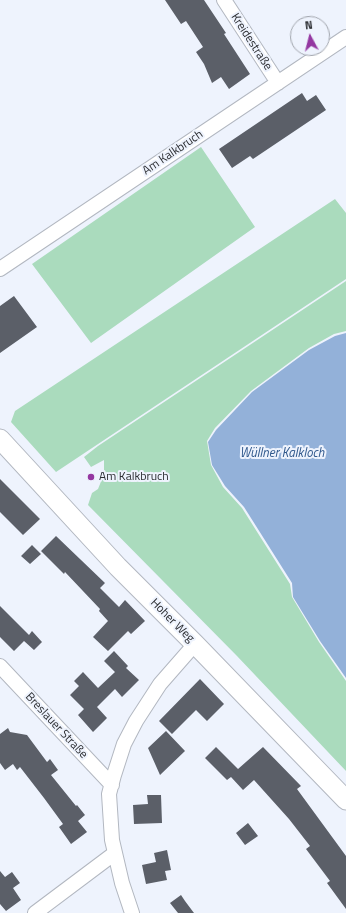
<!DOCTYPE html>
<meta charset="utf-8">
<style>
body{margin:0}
#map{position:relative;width:346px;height:913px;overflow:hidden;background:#eef3fd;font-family:"Titillium Web",sans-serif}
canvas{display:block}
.north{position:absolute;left:290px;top:16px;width:40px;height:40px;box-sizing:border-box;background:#eef3fd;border:1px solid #a0a4ac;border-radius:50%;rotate:353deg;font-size:11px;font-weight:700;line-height:16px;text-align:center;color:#2c2e32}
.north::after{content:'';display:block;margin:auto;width:14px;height:18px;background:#9437a1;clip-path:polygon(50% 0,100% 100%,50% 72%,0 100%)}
</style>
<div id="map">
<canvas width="346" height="913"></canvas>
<div class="north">N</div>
</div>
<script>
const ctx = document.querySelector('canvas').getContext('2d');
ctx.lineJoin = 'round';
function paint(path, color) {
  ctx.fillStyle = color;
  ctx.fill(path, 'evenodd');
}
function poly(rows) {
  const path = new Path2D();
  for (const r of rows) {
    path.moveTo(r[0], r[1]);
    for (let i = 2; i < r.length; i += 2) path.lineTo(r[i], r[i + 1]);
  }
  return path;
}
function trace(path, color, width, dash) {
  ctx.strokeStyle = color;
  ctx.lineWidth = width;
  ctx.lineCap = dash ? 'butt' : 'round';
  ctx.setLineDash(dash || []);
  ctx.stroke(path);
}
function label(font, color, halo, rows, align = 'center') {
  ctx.font = font + ' "Titillium Web",sans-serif';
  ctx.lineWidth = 4;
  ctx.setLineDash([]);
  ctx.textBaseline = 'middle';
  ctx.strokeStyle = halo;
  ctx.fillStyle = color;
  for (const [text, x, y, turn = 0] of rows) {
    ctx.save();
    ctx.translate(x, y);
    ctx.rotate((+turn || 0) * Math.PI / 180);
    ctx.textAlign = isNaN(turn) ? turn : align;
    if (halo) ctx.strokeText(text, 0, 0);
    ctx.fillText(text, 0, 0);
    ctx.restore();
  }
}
const green = poly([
 [201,147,255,227,91,343,32,264],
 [335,199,346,213,346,279,56,472,11,422,15,411],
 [346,281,346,331,334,334,309,348,251,391,215,428,207,441,211,465,223,487,242,508,290,584,292,597,319,642,346,681,346,771,237,656,88,505,92,493,98,489,104,474,104,460,91,467,84,457,98,446]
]);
const water = poly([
 [346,333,346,678,320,641,293,597,292,583,244,507,225,486,212,465,208,442,216,430,252,392,309,350,335,336]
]);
const building = poly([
 [165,0,204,0,226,33,224,34,250,74,229,89,221,77,212,83,204,64,196,52,203,47,186,21,181,24],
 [302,93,307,101,316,95,326,110,253,159,250,156,232,168,219,149],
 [14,296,37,327,0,353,0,306],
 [0,479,40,519,23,535,0,512],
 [56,536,105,583,100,588,119,607,125,600,145,621,131,634,128,631,108,651,93,637,108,621,99,611,100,609,65,572,64,574,41,551],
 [32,545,41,554,30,564,21,556],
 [0,606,29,635,32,631,42,642,34,650,24,641,14,651,0,637],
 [114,651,128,666,126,668,139,680,122,697,115,689,97,707,107,718,93,732,78,715,84,709,70,695,79,686,74,681,83,672,98,688,115,672,104,661],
 [200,679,224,704,207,721,196,710,172,734,159,721],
 [8,728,10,732,27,735,47,762,50,759,58,770,51,775,76,806,77,805,85,815,78,821,87,832,71,844,59,827,63,824,44,798,20,767,17,770,13,764,5,770,0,763,0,734],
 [166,731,185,751,160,775,148,748],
 [216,747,238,769,263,747,301,786,297,789,346,856,346,909,327,883,330,881,306,849,310,846,289,819,254,780,243,790,231,777,227,780,205,758],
 [147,795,161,795,162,823,134,824,133,805,148,804],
 [248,823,258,836,245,845,236,833],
 [167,850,171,870,165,871,167,880,146,884,142,865,156,862,154,853],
 [0,871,5,877,12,872,20,883,13,888,21,900,6,911,0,904],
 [181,895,185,901,194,913,178,913,170,903]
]);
const street = poly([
 [224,0,278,83],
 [0,269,346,37],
 [0,666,112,785],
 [35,913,115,853],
 [132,913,122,883,112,840,109,794,114,775,124,744,136,721,160,684,195,644]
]);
const secondary = poly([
 [0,439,118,567,195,644,346,800]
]);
const markers = [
 [91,477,4,"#9437a1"]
];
const streetNames = [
 ["Kreidestraße",251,42,57],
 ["Am Kalkbruch",173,153,-34],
 ["Hoher Weg",172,621,45],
 ["Breslauer Straße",56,726,47]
];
const poiNames = [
 ["Am Kalkbruch",99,477]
];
const waterNames = [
 ["Wüllner Kalkloch",282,454]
];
paint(green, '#aadbbd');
paint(water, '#93b1d9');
paint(building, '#5b5f68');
trace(street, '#b2b7c0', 16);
trace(secondary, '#b2b7c0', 21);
trace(street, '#fff', 14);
trace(secondary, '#fff', 19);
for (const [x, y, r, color] of markers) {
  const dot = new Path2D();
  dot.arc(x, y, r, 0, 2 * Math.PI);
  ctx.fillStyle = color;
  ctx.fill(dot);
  trace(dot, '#eef3fd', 1.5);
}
label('12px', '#2c2e32', '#eef3fd', streetNames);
label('12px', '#2c2e32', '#eef3fd', poiNames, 'left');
label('italic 13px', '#31598d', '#eef3fd', waterNames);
</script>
